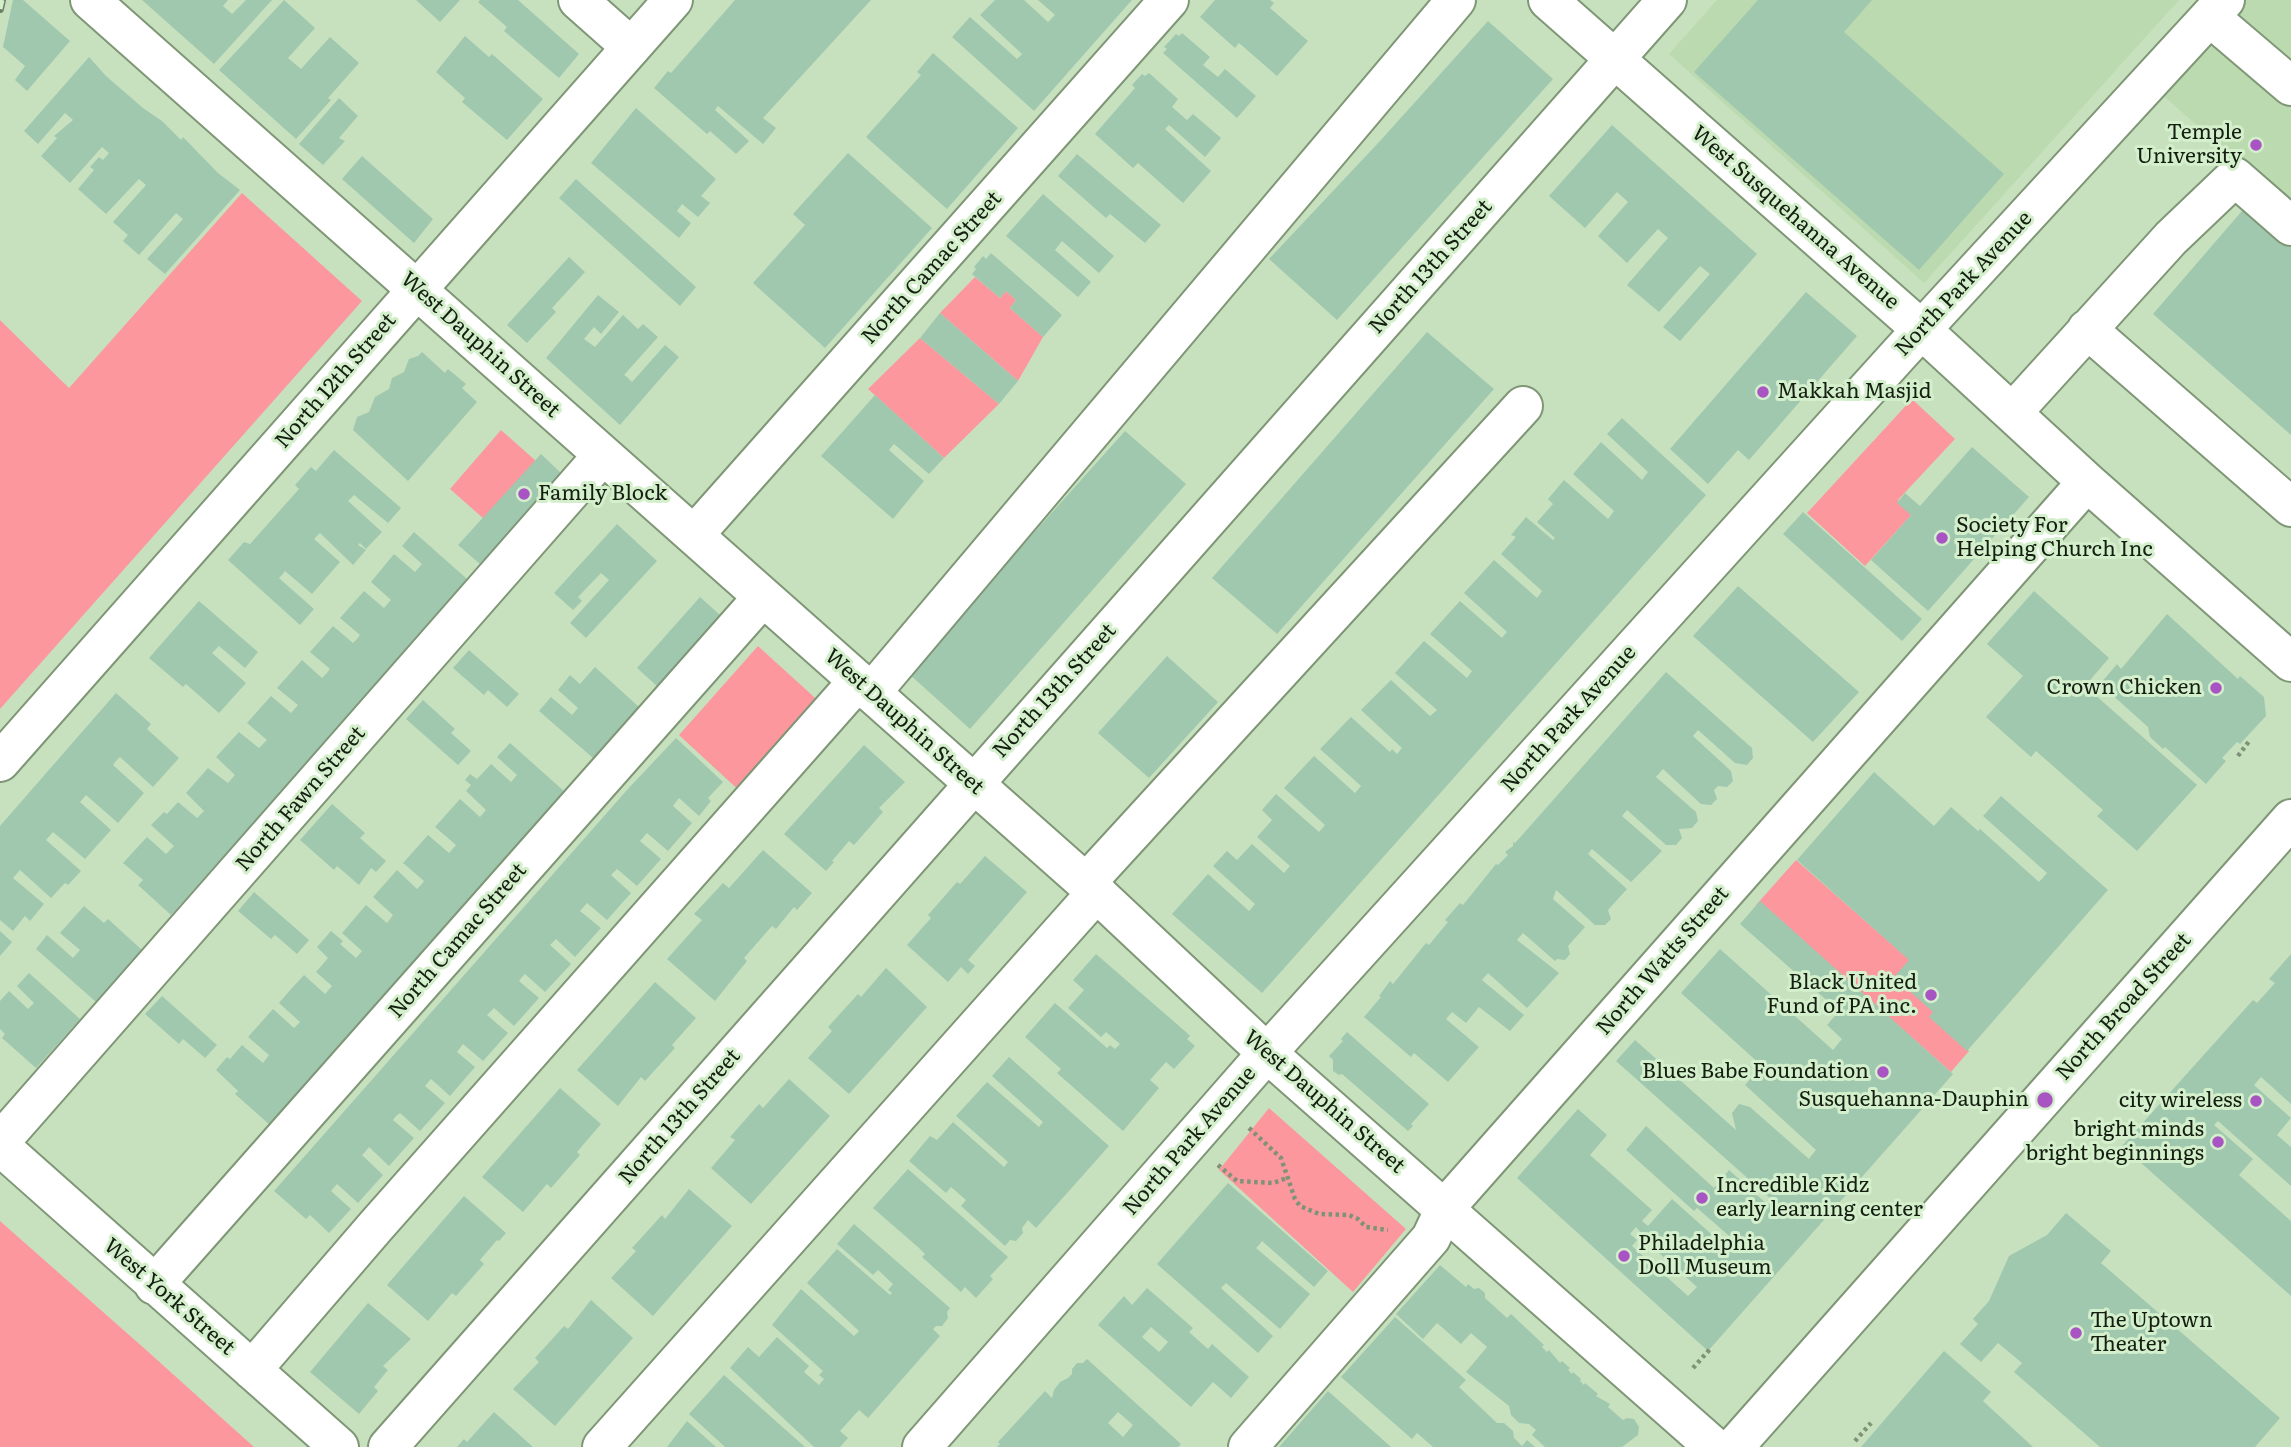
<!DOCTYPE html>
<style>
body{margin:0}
canvas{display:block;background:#c7e1be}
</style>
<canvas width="2291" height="1447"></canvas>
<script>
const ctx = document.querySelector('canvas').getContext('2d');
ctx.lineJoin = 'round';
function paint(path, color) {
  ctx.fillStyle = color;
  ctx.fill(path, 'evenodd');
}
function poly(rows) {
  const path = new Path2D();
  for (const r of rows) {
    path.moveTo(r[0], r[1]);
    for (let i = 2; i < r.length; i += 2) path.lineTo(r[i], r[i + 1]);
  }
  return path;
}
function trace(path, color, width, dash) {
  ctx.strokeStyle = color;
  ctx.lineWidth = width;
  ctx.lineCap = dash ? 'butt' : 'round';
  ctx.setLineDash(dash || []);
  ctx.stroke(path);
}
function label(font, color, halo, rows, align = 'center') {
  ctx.font = font + ' Literata,serif';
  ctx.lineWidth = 6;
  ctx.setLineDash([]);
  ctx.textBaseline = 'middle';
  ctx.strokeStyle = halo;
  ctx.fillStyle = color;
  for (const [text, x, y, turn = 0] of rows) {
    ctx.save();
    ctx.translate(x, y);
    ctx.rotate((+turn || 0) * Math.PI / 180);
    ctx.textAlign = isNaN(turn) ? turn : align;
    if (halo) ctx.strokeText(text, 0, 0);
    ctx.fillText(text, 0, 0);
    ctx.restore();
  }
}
const built = poly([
 [1717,0,2179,0,1924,283,1669,54],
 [2225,0,2291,0,2291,208,2149,83]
]);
const green = poly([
 [242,193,362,301,0,709,0,320,69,388],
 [975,277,1000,298,1006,291,1016,300,1010,308,1043,337,1018,381,940,313],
 [920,338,999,404,944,458,868,389],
 [1912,399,1955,439,1898,500,1912,514,1865,566,1807,513],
 [501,430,536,461,484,519,450,489],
 [758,646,824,706,744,795,679,735],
 [1796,860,1912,962,1937,1013,1933,1019,1969,1051,1951,1072,1874,1004,1859,996,1756,905],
 [1269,1108,1406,1229,1353,1292,1219,1170],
 [0,1221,145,1349,254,1447,0,1447]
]);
const building = poly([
 [13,0,23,0,70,41,27,91,15,80,25,66,3,47],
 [142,0,228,0,223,6,232,14,246,0,272,0,214,64],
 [284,0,315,28,288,58,301,69,330,37,359,63,328,98,331,100,296,139,219,70],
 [416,0,460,0,440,22],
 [480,0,518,0,579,54,559,78,504,31,507,27,478,2],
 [735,0,871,0,763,118,776,128,763,144,718,106,715,110,749,141,736,154,710,131,707,134,654,88,668,71,671,73],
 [995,0,1024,0,1048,22,1055,15,1038,0,1132,0,1034,111,952,37,970,17,1017,59,1022,54,980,15],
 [1215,0,1270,0,1274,3,1270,8,1308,41,1277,76,1239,43,1235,48,1200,17],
 [1758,0,1872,0,1844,32,2004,174,1919,270,1694,72],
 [1488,21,1553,79,1337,320,1269,259,1380,141],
 [1182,33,1210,57,1203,65,1218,77,1225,69,1256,96,1237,118,1163,53,1167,49,1164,47,1176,34,1179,36],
 [465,36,489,57,492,54,543,99,507,140,462,102,465,98,436,72],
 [933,53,1018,128,947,209,866,137,921,75,917,72],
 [89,57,106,76,143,108,162,121,181,140,183,137,218,173,240,190,165,274,147,259,183,219,176,213,139,255,123,241,128,235,113,222,146,185,139,179,106,214,78,189,94,170,90,167,99,157,103,160,109,153,102,147,70,183,41,156,57,138,54,136,73,120,65,113,38,144,24,131],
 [1149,73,1178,99,1172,107,1187,120,1193,114,1221,138,1205,157,1169,125,1165,129,1211,171,1183,203,1138,163,1133,168,1095,134,1135,88,1132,85,1142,74,1145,76],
 [339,98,358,116,339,138,345,141,323,165,299,144],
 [636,108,716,179,701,196,710,203,698,217,682,204,677,211,691,223,679,238,591,163],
 [1612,125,1757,254,1680,341,1663,327,1710,274,1700,266,1659,312,1627,285,1668,238,1658,229,1627,263,1598,236,1628,202,1617,192,1585,228,1549,196],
 [848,153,932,228,825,348,753,283,805,225,793,214],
 [1077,154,1161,225,1145,243,1110,214,1106,218,1058,176],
 [362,156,433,219,414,243,342,179],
 [576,179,696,287,680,306,559,198],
 [1043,194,1114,256,1099,273,1062,241,1055,250,1091,282,1078,297,1006,236],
 [2248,204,2291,241,2291,435,2153,314],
 [991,253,1062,315,1043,337,1010,308,1016,300,1006,291,1000,298,972,274,976,269,974,267,983,256,986,259],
 [569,257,585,272,552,308,556,312,527,343,507,325],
 [1806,292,1857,336,1749,460,1738,450,1708,484,1670,449],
 [598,295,619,312,601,334,594,327,584,339,595,347,623,315,638,329,643,324,658,337,624,375,627,377,632,382,665,345,679,357,620,425,546,358],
 [940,313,1018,381,999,404,920,338],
 [1427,332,1494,389,1277,634,1212,578],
 [422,352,445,373,448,369,466,384,462,388,477,402,408,481,353,430,357,417,369,412,375,397,389,389,392,378,404,372,409,359,418,356],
 [875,395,944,458,929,474,894,444,889,450,924,481,893,519,821,456],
 [1622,418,1706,495,1262,993,1172,914,1208,874,1249,911,1255,904,1213,866,1227,851,1237,860,1252,844,1284,873,1290,866,1257,837,1272,820,1262,810,1276,794,1319,832,1325,825,1284,788,1314,756,1355,793,1361,786,1320,749,1351,717,1390,752,1392,749,1397,754,1402,748,1361,710,1391,680,1430,716,1437,710,1395,673,1424,641,1467,678,1472,671,1430,634,1460,601,1502,638,1505,634,1507,632,1464,593,1494,560,1537,598,1540,594,1542,591,1501,554,1516,537,1511,535,1526,517,1553,540,1555,538,1537,522,1553,504,1548,499,1564,480,1608,519,1614,511,1573,474,1601,442,1642,480,1648,472,1607,434],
 [1125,431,1186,484,970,729,908,673],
 [1972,447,2029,497,1928,611,1871,560,1911,515,1897,503,1905,493,1920,506],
 [334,450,401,508,388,523,354,495,348,501,382,532,366,549,360,543,358,545,366,550,353,565,320,533,314,539,340,562,312,594,285,571,282,575,279,578,314,609,300,625,228,560,244,542,250,544,299,489,295,485,311,467,316,471],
 [541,454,562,474,480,564,458,545],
 [1803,512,1922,619,1902,641,1783,534],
 [617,524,657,561,586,638,570,623,609,580,601,573,578,597,582,601,573,610,554,593],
 [414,532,467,579,387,670,391,673,377,689,374,687,171,915,138,885,143,880,123,863,147,837,166,854,174,846,151,825,164,812,167,814,178,802,197,818,204,811,186,793,208,768,228,783,235,775,216,757,239,732,259,748,267,740,247,723,271,696,291,713,298,705,277,688,302,660,322,678,326,674,330,669,310,652,333,626,353,643,357,639,360,635,340,618,364,591,384,608,391,600,371,582,394,554,415,572,422,564,402,546],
 [1738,586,1859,692,1813,742,1693,636],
 [2034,591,2109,658,2085,686,2197,785,2137,851,2097,816,2103,810,2036,751,2031,757,1986,717,2023,676,1987,644],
 [700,597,721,616,658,687,637,668],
 [199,601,258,652,245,668,219,646,212,653,246,683,219,713,186,684,183,687,149,658],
 [2167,614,2238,679,2240,676,2264,697,2266,716,2240,744,2237,742,2222,758,2226,761,2206,784,2165,747,2163,749,2150,737,2148,727,2100,684,2117,664,2121,669],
 [469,650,519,694,507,707,488,690,484,695,453,668],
 [1167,656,1218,702,1149,778,1098,733],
 [595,667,639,707,593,758,539,711,551,697,572,715,578,708,558,690,570,675,580,684],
 [1666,672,1752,748,1753,758,1747,765,1735,763,1698,730,1693,736,1731,771,1733,781,1727,787,1718,786,1714,790,1717,799,1711,805,1701,804,1663,769,1656,777,1696,812,1698,821,1692,828,1679,829,1682,838,1676,845,1666,845,1627,810,1622,816,1662,851,1631,882,1592,849,1588,854,1627,889,1608,910,1611,919,1605,925,1595,925,1556,890,1553,899,1585,927,1568,946,1570,954,1565,960,1557,959,1555,961,1523,933,1517,940,1559,973,1527,1008,1488,973,1482,980,1524,1015,1510,1031,1479,1007,1466,1023,1452,1012,1446,1019,1479,1047,1448,1082,1414,1053,1411,1057,1364,1017,1381,997,1379,996,1390,981,1393,984,1426,943,1429,945,1448,922,1445,920,1460,903,1463,905,1496,864,1498,865,1508,855,1505,852,1513,846,1513,842,1515,843,1524,833],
 [116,693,151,724,147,729,179,758,153,787,120,757,115,762,113,765,144,793,118,823,86,795,80,802,111,830,85,859,53,832,46,840,81,871,68,885,65,883,51,898,20,870,13,878,44,904,30,921,25,916,13,931,0,920,0,826],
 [423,700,455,729,451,733,471,751,458,765,406,719],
 [676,738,723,782,708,798,711,801,699,816,679,798,673,806,692,823,668,851,647,833,640,841,661,859,637,886,617,869,611,875,631,893,607,920,587,903,580,911,601,928,575,957,556,939,550,945,571,964,545,992,525,974,522,977,519,981,539,998,514,1026,494,1008,487,1015,508,1033,483,1061,463,1044,457,1052,475,1067,450,1096,431,1079,425,1086,445,1103,420,1131,400,1113,396,1116,393,1120,414,1138,389,1166,369,1147,365,1152,362,1155,383,1175,358,1203,337,1184,331,1191,351,1209,329,1233,310,1215,306,1219,274,1191,627,790],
 [510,743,565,792,270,1125,235,1094,238,1091,216,1070,227,1057,230,1059,242,1045,263,1063,269,1055,248,1037,273,1009,294,1028,300,1022,279,1003,291,989,304,975,325,994,332,986,316,972,328,958,317,947,331,931,343,941,340,944,356,958,362,951,342,933,366,905,387,923,393,915,373,897,397,870,417,889,421,885,424,881,403,863,428,835,449,853,456,845,435,827,460,799,480,817,486,810,466,791,471,785,465,780,470,774,477,779,491,764,511,782,517,775,497,757],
 [864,745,905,782,879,808,883,812,854,845,849,841,832,861,834,862,826,871,784,834],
 [1874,772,1934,826,1951,807,1978,831,1980,829,2039,882,2047,873,1983,816,2001,796,2108,890,1967,1051,1929,1017,1933,1012,1894,977,1909,960,1797,860],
 [332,804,365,833,360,838,386,861,376,872,371,868,359,885,337,866,334,870,300,840],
 [763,850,812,893,797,910,794,907,776,929,772,926,744,958,747,961,715,1001,667,959,702,920,694,914,723,883,729,888],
 [985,856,1027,892,968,960,975,966,968,974,961,967,948,982,907,945,931,918,928,915,957,882,960,884],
 [254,892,309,940,297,954,275,935,271,939,238,911],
 [1760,901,1953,1074,1708,1351,1517,1178,1578,1109,1607,1135,1590,1155,1652,1210,1642,1221,1648,1226,1672,1199,1728,1249,1735,1241,1697,1208,1694,1211,1626,1150,1646,1126,1714,1188,1729,1170,1767,1204,1772,1200,1616,1061,1635,1040,1736,1130,1732,1113,1739,1104,1750,1107,1809,1159,1811,1156,1816,1150,1745,1085,1762,1066,1681,993,1720,949,1833,1050,1842,1039,1827,1025,1839,1011,1740,924],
 [1636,1227,1658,1252,1697,1287,1688,1296,1632,1246,1637,1240,1630,1234],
 [84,906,104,923,108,919,142,950,96,1002,36,949,47,935,73,958,80,950,60,933],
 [0,931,12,942,0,956],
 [1096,954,1186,1032,1190,1036,1187,1039,1195,1046,1174,1069,1166,1062,1150,1080,1159,1088,1123,1131,1057,1073,1061,1069,1025,1037,1055,1003,1107,1048,1110,1045,1115,1049,1120,1044,1106,1032,1101,1037,1068,1008,1084,990,1073,980],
 [2291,954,2291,1104,2261,1077,2254,1085,2291,1118,2277,1135,2291,1147,2291,1186,2218,1121,2214,1125,2253,1159,2239,1175,2291,1221,2291,1296,2122,1146,2253,1000,2257,1003,2275,983,2269,979],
 [886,968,927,1007,849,1094,808,1058,832,1031,828,1027,858,994,861,997],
 [29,973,80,1019,36,1068,2,1038,5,1034,0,1029,0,1001,9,991,28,1009,34,1003,17,986],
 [655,982,696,1018,672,1045,675,1048,645,1081,641,1077,618,1106,577,1070],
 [162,996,217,1045,205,1058,183,1039,179,1044,145,1014],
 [1347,1032,1429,1104,1411,1124,1413,1126,1408,1131,1342,1074,1339,1075,1333,1071,1333,1060,1329,1056,1343,1041,1341,1039],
 [1009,1057,1109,1146,1036,1228,1028,1220,1022,1228,1023,1233,1016,1241,1010,1240,1005,1246,961,1206,966,1200,951,1187,946,1193,909,1161,930,1136,937,1140,953,1122,1004,1167,1008,1162,956,1116,987,1082,1039,1127,1043,1122,992,1076],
 [789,1079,830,1116,751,1204,711,1168,735,1140,730,1137,759,1104,763,1108],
 [560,1088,601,1124,577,1152,580,1155,551,1188,547,1184,523,1212,482,1177],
 [908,1169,1008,1257,990,1276,993,1279,976,1298,965,1287,961,1292,922,1257,925,1254,919,1248,873,1208],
 [1228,1183,1328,1271,1314,1287,1262,1241,1259,1245,1256,1248,1310,1294,1280,1329,1226,1283,1221,1288,1273,1336,1258,1353,1157,1264],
 [689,1189,732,1226,653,1316,611,1278,636,1251,632,1248,662,1215,665,1219],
 [464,1196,506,1233,499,1241,497,1240,480,1260,484,1264,456,1296,452,1293,428,1321,387,1285],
 [2066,1213,2111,1251,2101,1263,2280,1418,2255,1447,2100,1447,2014,1372,2022,1363,1998,1343,1981,1362,1960,1344,1978,1324,1973,1319,1989,1301,2009,1256,2047,1235],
 [854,1224,950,1308,947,1312,948,1318,942,1326,936,1326,933,1329,940,1336,868,1418,859,1410,840,1431,848,1438,840,1447,814,1447,730,1368,748,1347,759,1357,777,1337,809,1366,804,1372,819,1385,824,1379,819,1375,823,1371,772,1325,801,1289,854,1336,859,1331,807,1283,837,1249,890,1295,892,1293,888,1290,893,1284,878,1270,873,1275,837,1244],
 [1440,1265,1466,1287,1468,1284,1474,1289,1479,1288,1485,1293,1485,1298,1507,1318,1511,1314,1544,1345,1542,1347,1547,1352,1549,1350,1560,1363,1562,1361,1570,1368,1568,1370,1572,1374,1573,1372,1581,1379,1580,1381,1584,1385,1585,1383,1598,1394,1596,1396,1610,1404,1608,1407,1623,1420,1627,1418,1634,1419,1639,1427,1638,1435,1622,1447,1545,1447,1532,1435,1536,1430,1529,1424,1519,1423,1511,1415,1509,1406,1466,1372,1487,1347,1471,1333,1461,1344,1437,1323,1423,1339,1396,1314],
 [1147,1288,1193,1328,1189,1332,1208,1349,1212,1344,1249,1377,1231,1398,1213,1382,1191,1407,1098,1325,1124,1296,1132,1305],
 [1151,1327,1168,1342,1159,1352,1142,1337],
 [591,1300,633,1338,555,1426,513,1389,539,1362,535,1358,564,1326,568,1329],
 [368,1303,411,1339,383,1366,388,1370,374,1387,378,1391,359,1414,310,1372],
 [1395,1317,1466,1380,1459,1387,1497,1423,1504,1423,1513,1431,1514,1438,1522,1446,1527,1440,1535,1447,1433,1447,1417,1433,1412,1439,1341,1377],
 [1944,1351,1991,1392,1983,1401,2033,1447,1861,1447],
 [1087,1359,1181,1444,1178,1447,997,1447,1000,1444,998,1442,1045,1391,1052,1398,1054,1390,1060,1382,1068,1378,1072,1374,1072,1369,1077,1363,1083,1363],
 [1118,1412,1133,1425,1123,1437,1108,1423],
 [724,1375,805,1447,725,1447,689,1414],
 [1328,1391,1391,1447,1279,1447],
 [494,1412,533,1447,457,1447,464,1439,467,1442],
 [687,1421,716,1447,667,1447]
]);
const path = poly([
 [2238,756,2250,740],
 [1249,1128,1281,1158,1295,1199,1300,1206,1319,1214,1349,1215,1358,1219,1366,1227,1388,1230],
 [1218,1165,1237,1181,1273,1183,1287,1178],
 [1693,1368,1711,1348],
 [1855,1441,1871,1423]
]);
const minor = poly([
 [90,0,1086,883,1267,1053,1714,1447],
 [578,0,631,47],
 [1548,0,1922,330,2087,482,2291,662],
 [2210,17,2291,86],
 [2087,329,2291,507],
 [2012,413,2171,238,2235,177,2291,226],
 [694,535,1169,0],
 [871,693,1456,0],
 [1086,883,1523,406],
 [0,1142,603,455],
 [0,1146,339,1447],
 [154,1285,763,597],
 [252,1370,376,1226,858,681],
 [388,1447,1667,0],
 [602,1447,1097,892],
 [922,1447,1267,1053,1901,352,2225,0],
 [1248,1447,1431,1238,1445,1208,2087,482]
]);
const major = poly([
 [0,762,673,0],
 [1734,1447,2291,819]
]);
const rail = poly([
 [0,9,2,0]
]);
const markers = [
 [2256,145,7,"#a854c3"],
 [1763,392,7,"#a854c3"],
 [524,494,7,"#a854c3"],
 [1942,538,7,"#a854c3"],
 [2216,688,7,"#a854c3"],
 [1931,995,7,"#a854c3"],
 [1883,1072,7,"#a854c3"],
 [2045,1100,9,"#a854c3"],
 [2256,1101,7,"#a854c3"],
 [2218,1142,7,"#a854c3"],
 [1702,1198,7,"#a854c3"],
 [1624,1256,7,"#a854c3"],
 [2076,1333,7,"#a854c3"]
];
const poiNames = [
 ["Temple",2242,133],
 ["University",2242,157],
 ["Makkah Masjid",1777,392,"left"],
 ["Family Block",538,494,"left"],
 ["Society For",1956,526,"left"],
 ["Helping Church Inc",1956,550,"left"],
 ["Crown Chicken",2202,688],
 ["Black United",1917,983],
 ["Fund of PA inc.",1917,1007],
 ["Blues Babe Foundation",1869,1072],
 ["Susquehanna-Dauphin",2029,1100],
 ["city wireless",2242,1101],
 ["bright minds",2204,1130],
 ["bright beginnings",2204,1154],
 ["Incredible Kidz",1716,1186,"left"],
 ["early learning center",1716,1210,"left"],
 ["Philadelphia",1638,1244,"left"],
 ["Doll Museum",1638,1268,"left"],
 ["The Uptown",2090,1321,"left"],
 ["Theater",2090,1345,"left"]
];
const streetNames = [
 ["West Susquehanna Avenue",1795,218,41],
 ["North 13th Street",1431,267,-48],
 ["North Camac Street",932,268,-48],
 ["North Park Avenue",1964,284,-47],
 ["West Dauphin Street",480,345,42],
 ["North 12th Street",336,381,-49],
 ["North 13th Street",1055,691,-48],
 ["North Park Avenue",1569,719,-48],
 ["West Dauphin Street",904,722,42],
 ["North Fawn Street",301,799,-49],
 ["North Camac Street",458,941,-49],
 ["North Watts Street",1663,961,-49],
 ["North Broad Street",2124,1007,-48],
 ["West Dauphin Street",1324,1102,41],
 ["North 13th Street",680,1117,-49],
 ["North Park Avenue",1190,1141,-49],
 ["West York Street",169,1297,41]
];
paint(built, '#bbdab0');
paint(green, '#fc989d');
paint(building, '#a0c8af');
trace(minor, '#7f9776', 42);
trace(major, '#7f9776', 42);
trace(path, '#7f9278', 4.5, [3.5, 3.5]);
trace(minor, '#fff', 38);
trace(major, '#fff', 38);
trace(rail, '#6c7e66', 8);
trace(rail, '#d4efcb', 5, [16]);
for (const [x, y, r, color] of markers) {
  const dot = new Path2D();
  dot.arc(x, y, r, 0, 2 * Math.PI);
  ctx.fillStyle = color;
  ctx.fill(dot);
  trace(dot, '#d4efcb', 2.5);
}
label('21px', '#141e11', '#d4efcb', poiNames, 'right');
label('21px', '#141e11', '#d4efcb', streetNames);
</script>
